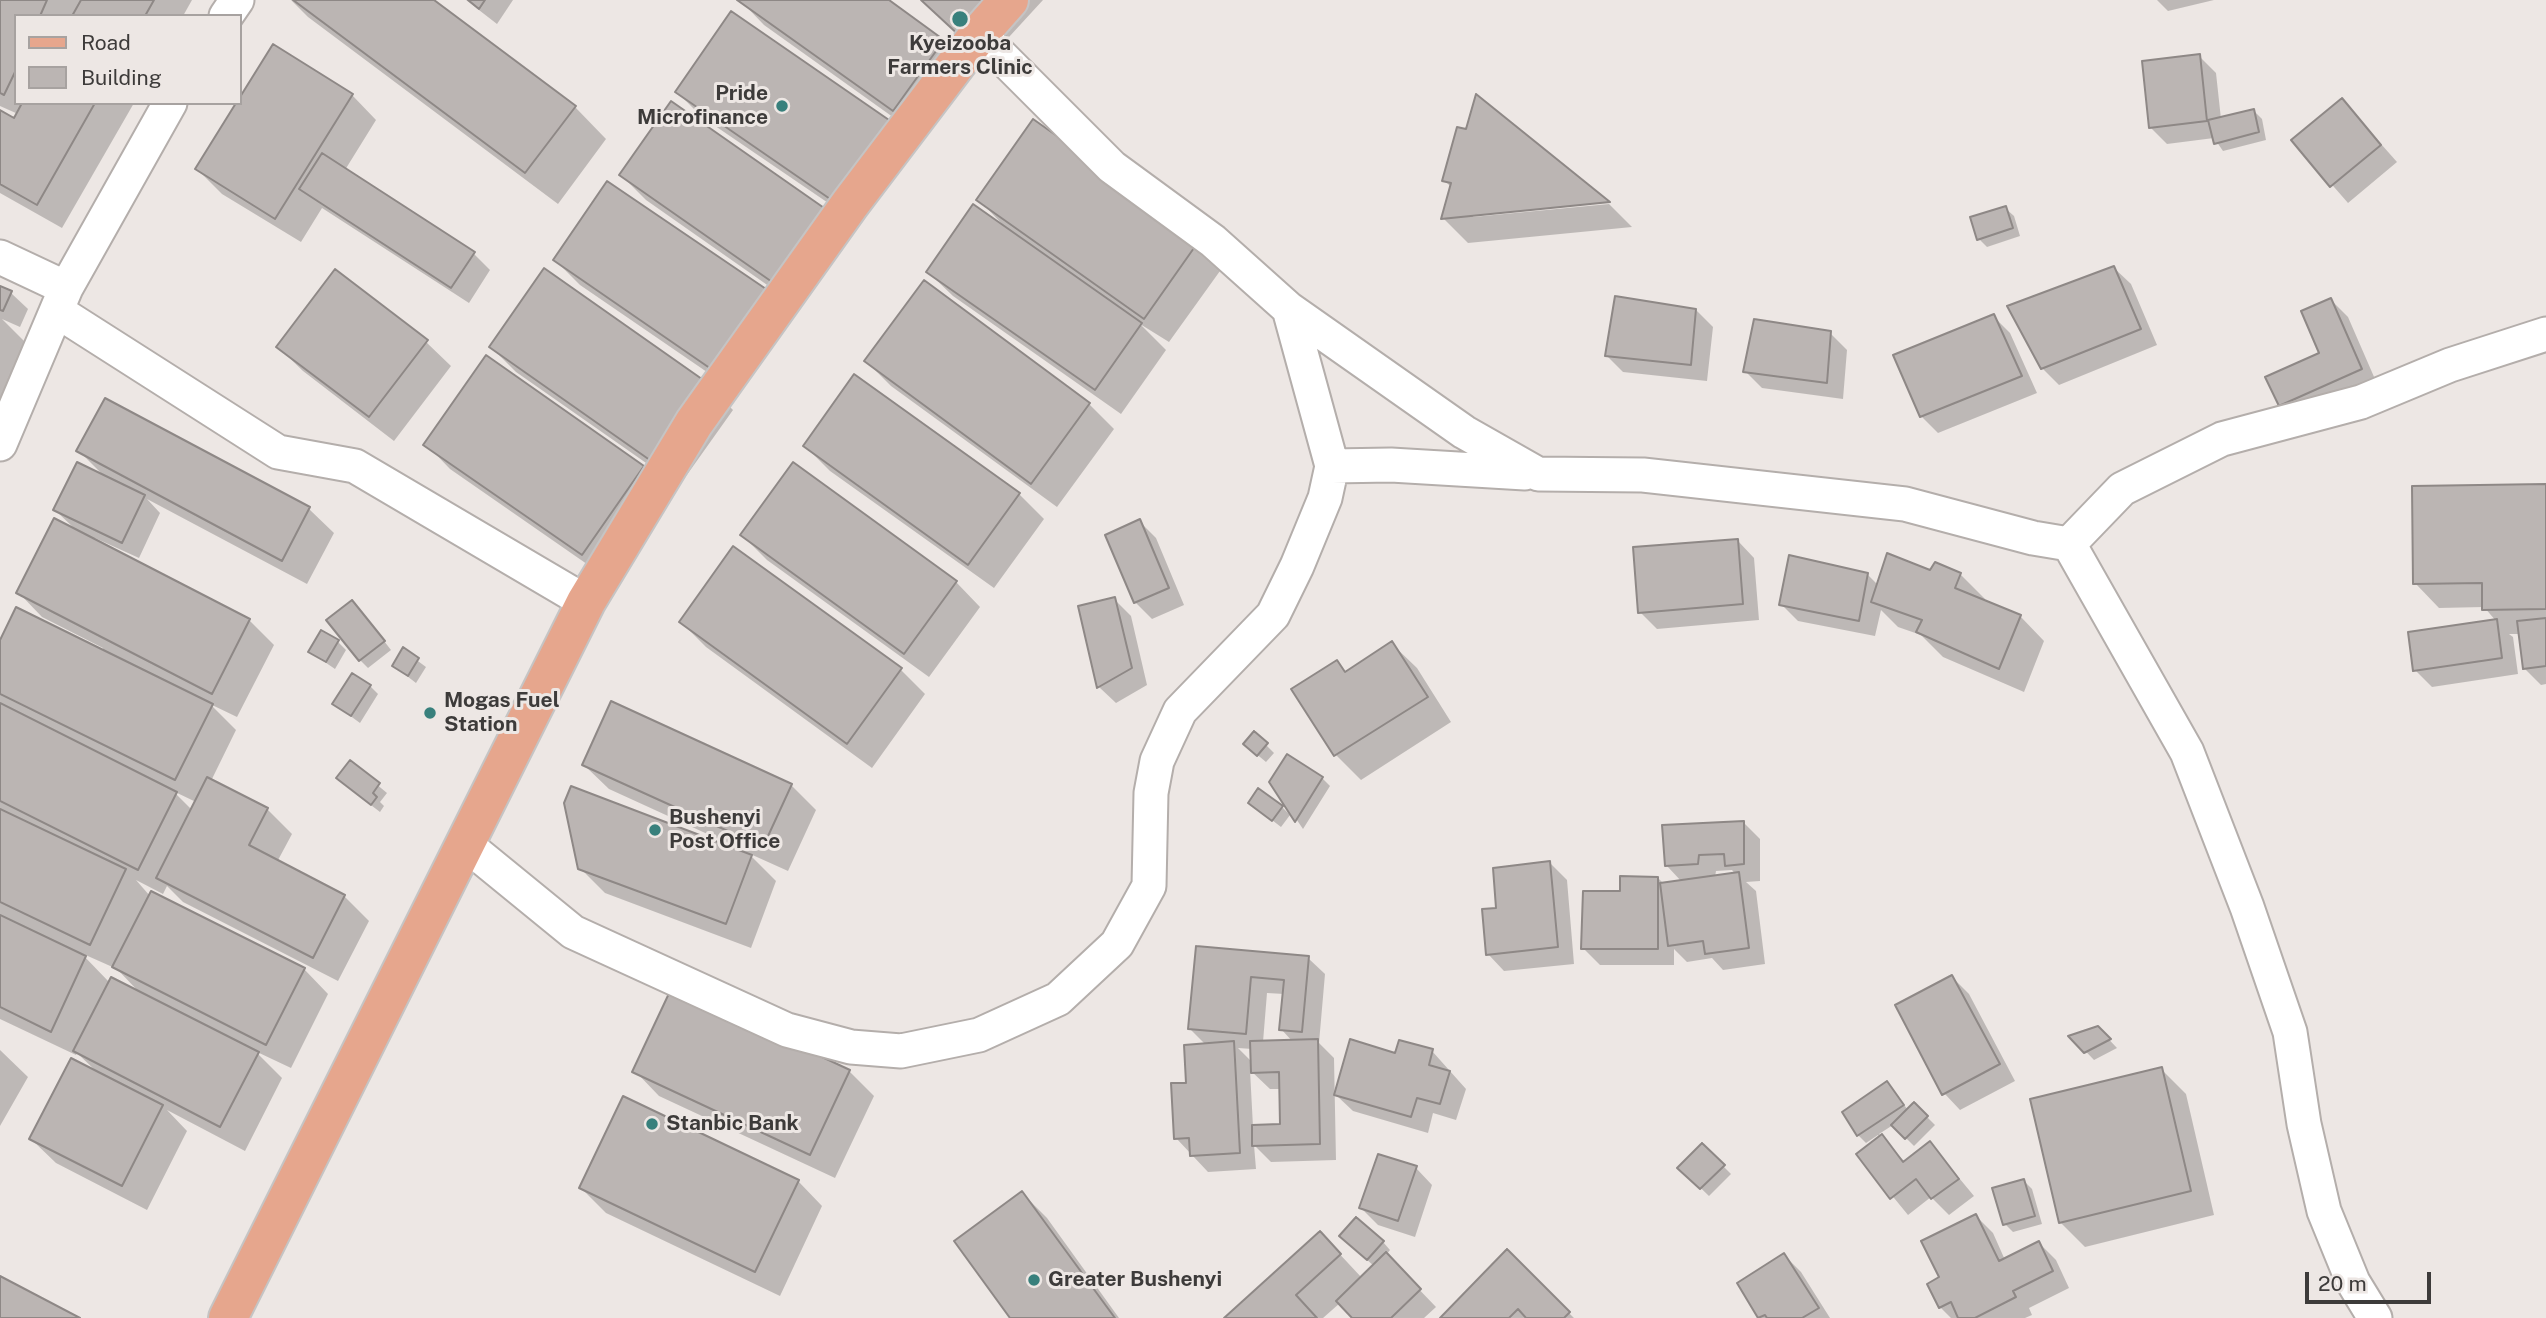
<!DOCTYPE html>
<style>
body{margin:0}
#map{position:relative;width:2546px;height:1318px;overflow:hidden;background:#ede7e4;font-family:"Public Sans",sans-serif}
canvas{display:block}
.legend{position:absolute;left:14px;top:14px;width:228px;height:91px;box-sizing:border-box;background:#ede7e4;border:2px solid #a7a2a0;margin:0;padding:9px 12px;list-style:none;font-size:21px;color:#3d3b3a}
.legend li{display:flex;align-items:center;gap:14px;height:35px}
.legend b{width:35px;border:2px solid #a7a2a0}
.scale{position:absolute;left:2305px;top:1272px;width:126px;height:32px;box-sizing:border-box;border:4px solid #3d3b3a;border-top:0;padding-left:9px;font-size:21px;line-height:24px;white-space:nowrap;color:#3d3b3a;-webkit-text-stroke:5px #ede7e4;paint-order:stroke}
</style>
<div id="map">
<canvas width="2546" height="1318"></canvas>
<ul class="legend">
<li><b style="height:9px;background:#e6a68d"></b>Road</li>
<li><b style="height:19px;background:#bbb5b3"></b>Building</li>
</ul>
<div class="scale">20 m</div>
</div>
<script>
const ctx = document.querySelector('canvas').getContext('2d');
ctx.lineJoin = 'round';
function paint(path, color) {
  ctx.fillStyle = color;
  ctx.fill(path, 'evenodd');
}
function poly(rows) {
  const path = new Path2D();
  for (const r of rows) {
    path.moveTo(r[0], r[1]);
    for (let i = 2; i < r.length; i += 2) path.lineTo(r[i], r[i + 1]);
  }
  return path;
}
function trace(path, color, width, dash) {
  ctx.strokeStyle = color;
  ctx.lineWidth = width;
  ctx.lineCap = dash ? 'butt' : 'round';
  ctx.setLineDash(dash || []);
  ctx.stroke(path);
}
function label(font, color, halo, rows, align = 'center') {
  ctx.font = font + ' "Public Sans",sans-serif';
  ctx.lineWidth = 6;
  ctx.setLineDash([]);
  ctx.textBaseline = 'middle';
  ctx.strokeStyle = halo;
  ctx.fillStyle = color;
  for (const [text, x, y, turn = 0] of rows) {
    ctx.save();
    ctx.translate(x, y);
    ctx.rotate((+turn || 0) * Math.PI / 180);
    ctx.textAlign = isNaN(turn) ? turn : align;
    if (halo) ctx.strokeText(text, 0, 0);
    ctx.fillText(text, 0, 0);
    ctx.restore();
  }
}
const shadow = poly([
 [0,0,192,0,183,16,16,16,16,103,134,103,62,228,0,193,0,112,14,121,18,114,0,106],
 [291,0,432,0,575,107,606,139,558,204,308,17],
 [466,0,513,0,497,24],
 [740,0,886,0,943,41,967,66,918,135,764,25],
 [921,0,1043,0,987,61],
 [2157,0,2214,0,2168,11],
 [273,46,352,95,376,120,345,170,473,253,490,270,469,303,322,208,301,242,222,194,197,169],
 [2199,56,2216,73,2221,119,2254,111,2262,119,2266,140,2223,151,2214,138,2167,144,2150,127],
 [677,92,888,121,913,146,859,224,702,117],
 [2342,100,2397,162,2348,203,2293,140],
 [1033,122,1225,264,1169,342,1140,324,1166,350,1121,414,953,296,928,272,1006,228,978,199],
 [1467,131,1473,217,1609,204,1632,227,1468,243,1443,218,1452,188,1444,180],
 [621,175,850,236,800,308,646,200],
 [2005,208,2014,216,2020,236,1987,247,1979,239],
 [555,260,792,318,739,394,580,285],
 [2114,268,2131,284,2157,345,2059,385,2042,368],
 [0,288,11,293,28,309,20,327,2,319,26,343,0,400],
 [2331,300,2348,317,2378,386,2297,422,2280,405,2322,354],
 [1696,310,1713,327,1707,381,1623,372,1606,355],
 [1993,316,2010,333,2037,393,1938,433,1921,416,1895,356],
 [1830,333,1847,350,1843,399,1762,388,1745,371],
 [426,342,451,366,394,441,303,371,278,347],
 [491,347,708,385,733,410,679,486,516,372],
 [866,361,1089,404,1114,429,1057,507,891,386],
 [426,444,642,468,667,492,607,578,450,469],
 [805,446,1019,494,1044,519,994,588,830,471],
 [78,450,309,509,334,533,307,584,147,499,160,513,139,558,95,538,94,541,249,620,274,645,237,717,210,704,236,730,211,781,267,809,292,834,277,862,344,896,369,921,338,981,183,902,167,886,163,894,136,880,150,896,304,969,328,994,291,1068,255,1051,282,1078,245,1151,167,1110,187,1131,147,1210,56,1163,31,1139,97,1072,77,1053,76,1055,0,1019,0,705,4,706,0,702,0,644,102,651,103,648,42,617,18,592,76,530,55,510,105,477],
 [173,791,196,802,192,810],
 [81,953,117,969,139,992,110,983],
 [2546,486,2546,684,2541,685,2524,668,2520,634,2509,634,2513,637,2518,674,2432,687,2415,670,2496,621,2484,607,2439,608,2415,583],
 [1139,521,1156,538,1184,605,1152,619,1135,602],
 [742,535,956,582,980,607,929,677,767,560],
 [1738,541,1754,558,1759,620,1657,629,1640,612],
 [1931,572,1960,574,1985,599,1984,602,2020,616,2044,641,2024,692,1943,657,1921,635,1898,627,1881,610,1875,636,1798,621,1781,604,1867,574,1878,585],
 [1114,599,1131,616,1147,685,1116,703,1099,687],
 [360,610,391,650,368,668,360,660],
 [681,622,901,670,925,694,872,768,706,647],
 [338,642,346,650,335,669,310,652],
 [1392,644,1417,668,1451,722,1361,780,1336,755,1294,690,1337,662,1347,673],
 [403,650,426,667,416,683,394,666],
 [370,686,378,694,360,723,334,704],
 [1266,745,1274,753,1266,762,1254,752],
 [351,763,387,793,380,802,384,806,380,812,346,786],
 [584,765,791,785,816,810,788,871,748,853,776,881,751,948,605,893,580,868,737,851,738,848,609,789],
 [1322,778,1330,786,1303,829,1271,782],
 [1250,803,1282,807,1290,815,1281,827],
 [1744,823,1760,839,1760,881,1746,882,1756,891,1765,964,1723,970,1712,958,1687,962,1674,949,1674,965,1600,965,1583,948,1621,893,1658,878,1664,884,1682,882,1667,866],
 [1732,870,1736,875,1715,877,1716,871],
 [1550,863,1567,880,1574,964,1504,971,1488,954,1498,910],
 [1197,948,1308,958,1325,974,1319,1043,1334,1058,1336,1160,1271,1162,1254,1145,1256,1169,1208,1172,1176,1138,1187,1084,1206,1045,1190,1029],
 [1267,993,1284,994,1281,1029,1293,1042,1263,1042],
 [1238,1048,1252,1049,1253,1063],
 [1250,1070,1270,1089,1281,1089,1282,1126,1253,1127],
 [1952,977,1969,994,2015,1081,1960,1110,1944,1093],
 [2098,1028,2117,1048,2094,1060,2071,1036],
 [0,1050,28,1077,0,1126],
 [1432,1051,1466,1089,1456,1120,1433,1113,1428,1133,1353,1111,1336,1095,1396,1055],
 [2161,1069,2186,1094,2214,1215,2085,1247,2060,1222],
 [635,1071,849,1071,874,1096,835,1178,659,1096],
 [1887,1083,1908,1110,1914,1104,1935,1125,1914,1146,1893,1125,1879,1134,1905,1162,1930,1143,1974,1196,1949,1215,1931,1197,1908,1215,1858,1154,1880,1137,1878,1135,1866,1143,1858,1135],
 [1702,1145,1731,1174,1709,1196,1680,1168],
 [1416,1168,1432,1185,1415,1237,1378,1225,1361,1208],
 [798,1181,822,1206,780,1296,606,1213,581,1188],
 [2024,1181,2032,1189,2042,1224,2013,1232,2005,1224],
 [1022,1193,1047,1218,1119,1318,1012,1318],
 [1976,1216,1993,1233,2005,1260,2039,1243,2056,1260,2069,1288,2029,1308,2032,1315,2025,1318,1951,1318,1940,1307,1941,1278],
 [1320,1233,1362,1278,1374,1266,1349,1244,1383,1242,1390,1250,1386,1255,1436,1307,1424,1318,1355,1318,1340,1303,1323,1318,1227,1318],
 [1507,1252,1574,1318,1442,1318],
 [1784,1255,1801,1272,1830,1318,1760,1318,1739,1283]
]);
const building = poly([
 [0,0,47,0,40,16,16,16,16,70,4,95,0,93,0,0],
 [81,0,154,0,145,16,72,16,81,0],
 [293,0,434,0,576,106,525,173,293,0],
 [468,0,485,0,479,9,468,0],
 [737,0,889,0,944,40,893,111,737,0],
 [921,0,996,0,962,38,921,0],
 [731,11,889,120,833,201,675,92,731,11],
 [273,44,353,94,275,219,195,169,236,103,240,103,240,97,273,44],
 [2200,54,2207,121,2149,128,2142,61,2200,54],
 [1476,94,1610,202,1441,219,1451,183,1442,181,1457,127,1466,129,1476,94],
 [2342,98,2381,145,2330,187,2291,140,2342,98],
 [671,101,827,210,775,284,619,175,671,101],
 [22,103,95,103,37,205,0,184,0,110,14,118,22,103],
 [2254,109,2259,132,2214,144,2208,120,2254,109],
 [1033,119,1201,238,1144,319,976,200,1033,119],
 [322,153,475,252,451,288,299,189,322,153],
 [607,181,769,291,714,371,553,260,607,181],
 [973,204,1142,323,1095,390,926,272,973,204],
 [2006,206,2013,228,1977,240,1970,217,2006,206],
 [2114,266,2141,329,2041,369,2007,306,2114,266],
 [544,268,709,384,654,463,489,347,544,268],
 [335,269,428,340,369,417,276,347,335,269],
 [924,280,1090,403,1031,484,864,361,924,280],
 [0,286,12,291,3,311,0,310,0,286],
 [1615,296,1696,309,1691,365,1605,356,1615,296],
 [2331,298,2362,369,2279,406,2265,377,2319,353,2301,311,2331,298],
 [1994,314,2022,376,1920,417,1893,355,1994,314],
 [1754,319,1831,331,1827,383,1743,372,1754,319],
 [486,355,644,466,582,555,423,445,486,355],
 [854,374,1020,493,968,565,803,446,854,374],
 [105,398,310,507,282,561,76,451,105,398],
 [77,462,145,495,122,543,53,510,77,462],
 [793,462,957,581,904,654,740,535,793,462],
 [2546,484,2546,609,2482,610,2482,583,2413,584,2412,486,2546,484],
 [54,518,250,619,212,694,16,593,54,518],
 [1140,519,1169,588,1134,603,1105,535,1140,519],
 [1738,539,1743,604,1638,613,1633,547,1738,539],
 [733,546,902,668,847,744,679,622,733,546],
 [1887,553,1930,570,1935,562,1961,573,1955,588,2021,615,1999,669,1916,632,1922,620,1871,602,1887,553],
 [1789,555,1868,573,1859,621,1779,605,1789,555],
 [1115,597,1132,668,1097,688,1078,606,1115,597],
 [352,600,385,641,359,661,326,620,352,600],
 [16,607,213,704,175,780,0,694,0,640,16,607],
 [2546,618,2546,666,2523,669,2517,621,2546,618],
 [2497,619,2502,658,2413,671,2408,632,2497,619],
 [321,630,339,640,326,662,308,652,321,630],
 [1392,641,1428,697,1334,756,1291,689,1337,660,1345,672,1392,641],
 [403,647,419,658,408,676,392,666,403,647],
 [352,673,371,685,351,716,332,704,352,673],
 [611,701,792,784,763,847,582,765,611,701],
 [0,703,177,792,138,870,0,801,0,703],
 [1254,731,1268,743,1257,756,1243,744,1254,731],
 [1287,754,1323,777,1295,822,1269,782,1287,754],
 [350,760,380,783,373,793,377,797,371,805,336,778,350,760],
 [207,777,268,808,249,845,345,895,313,958,156,878,207,777],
 [571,786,752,855,726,924,578,869,564,803,571,786],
 [1258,788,1283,806,1272,821,1248,803,1258,788],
 [0,809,126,869,90,945,0,902,0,809],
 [1744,821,1744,864,1725,866,1724,854,1699,855,1698,864,1665,866,1662,825,1744,821],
 [1550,861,1558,947,1486,955,1482,909,1496,908,1493,868,1550,861],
 [1739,872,1749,948,1705,954,1703,941,1668,946,1660,883,1739,872],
 [1620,876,1658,877,1658,949,1581,949,1583,891,1620,891,1620,876],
 [151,891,305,968,266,1045,112,967,151,891],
 [0,915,86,956,51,1032,0,1007,0,915],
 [1196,946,1309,956,1302,1032,1279,1030,1284,980,1251,977,1246,1034,1188,1029,1196,946],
 [1952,975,2000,1064,1942,1095,1895,1005,1952,975],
 [111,977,259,1052,220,1127,73,1051,111,977],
 [672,987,850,1070,810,1155,632,1072,672,987],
 [2098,1026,2111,1039,2084,1053,2068,1036,2098,1026],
 [1318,1039,1320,1144,1252,1146,1252,1125,1280,1124,1279,1072,1251,1073,1250,1041,1318,1039],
 [1350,1039,1395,1053,1399,1040,1433,1049,1429,1065,1450,1071,1440,1104,1417,1098,1411,1117,1334,1095,1350,1039],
 [1234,1041,1240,1153,1190,1156,1189,1138,1174,1139,1171,1083,1186,1083,1184,1045,1234,1041],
 [71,1058,163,1105,122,1186,29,1139,71,1058],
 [2162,1067,2191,1191,2059,1223,2030,1099,2162,1067],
 [1887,1081,1904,1105,1857,1136,1842,1112,1887,1081],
 [623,1096,799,1180,755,1272,579,1188,623,1096],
 [1914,1102,1928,1116,1905,1139,1891,1125,1914,1102],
 [1882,1134,1903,1162,1930,1141,1959,1179,1931,1199,1916,1179,1890,1199,1856,1154,1882,1134],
 [1702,1143,1725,1165,1700,1189,1677,1168,1702,1143],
 [1378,1154,1417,1166,1398,1221,1359,1208,1378,1154],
 [2024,1179,2035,1216,2003,1225,1992,1188,2024,1179],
 [1022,1191,1115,1318,1010,1318,954,1241,1022,1191],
 [1976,1214,1999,1261,2039,1241,2053,1271,2013,1291,2016,1297,1975,1318,1958,1318,1951,1302,1939,1308,1927,1284,1939,1277,1921,1241,1976,1214],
 [1356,1217,1384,1241,1367,1260,1339,1236,1356,1217],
 [1320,1231,1341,1254,1296,1295,1317,1318,1224,1318,1320,1231],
 [1507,1249,1570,1312,1564,1318,1526,1318,1518,1309,1509,1318,1440,1318,1507,1249],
 [1386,1252,1421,1289,1391,1318,1352,1318,1336,1301,1386,1252],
 [1784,1253,1819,1308,1802,1318,1767,1318,1765,1315,1758,1318,1737,1283,1784,1253],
 [0,1276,80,1318,0,1318,0,1276]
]);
const street = poly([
 [226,16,237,0],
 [979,34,1112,167,1213,241,1289,309,1464,432,1538,474,1643,475,1905,504,2033,538,2069,544,2122,489,2222,439,2361,402,2450,365,2546,334],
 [0,257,66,288],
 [57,311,278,452,355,466,586,602],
 [0,444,66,288,170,103],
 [1332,466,1391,465,1525,473],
 [2069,544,2187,752,2247,907,2290,1032,2304,1124,2324,1211,2353,1282,2375,1318],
 [464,843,573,932,787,1030,851,1047,901,1051,979,1035,1058,999,1117,944,1149,886,1151,793,1157,761,1180,711,1273,615,1297,566,1325,498,1332,466,1289,309]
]);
const primary = poly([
 [228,1318,586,602,694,423,850,204,979,34,1009,0]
]);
const markers = [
 [960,19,9,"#38807c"],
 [782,106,7,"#38807c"],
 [430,713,7,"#38807c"],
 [655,830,7,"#38807c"],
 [652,1124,7,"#38807c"],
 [1034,1280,7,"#38807c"]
];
const poiNames = [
 ["Kyeizooba",960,44,"center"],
 ["Farmers Clinic",960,68,"center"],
 ["Pride",768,94,"right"],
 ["Microfinance",768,118,"right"],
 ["Mogas Fuel",444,701],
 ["Station",444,725],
 ["Bushenyi",669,818],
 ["Post Office",669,842],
 ["Stanbic Bank",666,1124],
 ["Greater Bushenyi",1048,1280]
];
paint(shadow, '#0003');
paint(building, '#bbb5b3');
trace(building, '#8e8886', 2);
trace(street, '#b4aeab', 37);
trace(primary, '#c5c4c4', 42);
trace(street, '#fff', 33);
trace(primary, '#e6a68d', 38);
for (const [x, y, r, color] of markers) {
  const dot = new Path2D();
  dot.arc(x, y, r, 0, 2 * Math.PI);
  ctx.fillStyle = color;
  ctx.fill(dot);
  trace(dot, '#ede7e4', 2.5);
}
label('bold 21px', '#3d3b3a', '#ede7e4', poiNames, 'left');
</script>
